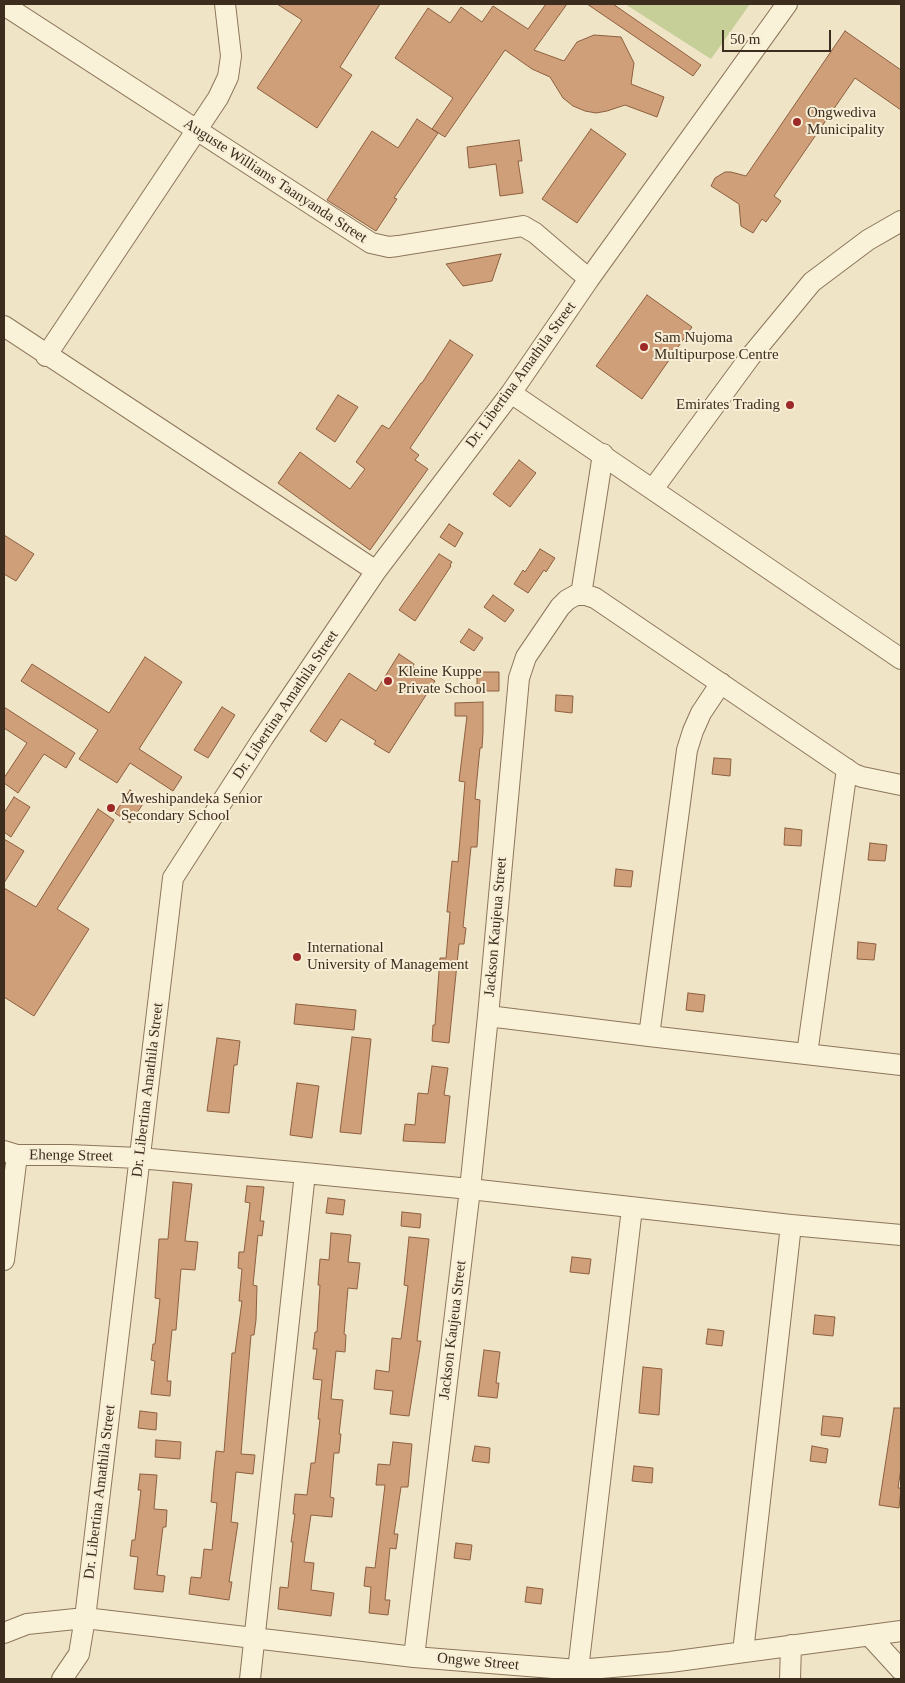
<!DOCTYPE html>
<style>
body{margin:0}
#map{position:relative;width:905px;height:1683px;overflow:hidden;background:#f0e4c6;font-family:"Times New Roman",serif}
canvas{display:block}
.frame{position:absolute;inset:0;border:5px solid #3c2d1f;pointer-events:none}
.scale{position:absolute;left:722px;top:30px;width:109px;height:22px;box-sizing:border-box;border:2px solid #3c2d1f;border-top:0;padding-left:6px;font-size:15px;line-height:18px;white-space:nowrap;color:#3c2d1f;-webkit-text-stroke:4px #f7eed5;paint-order:stroke}
</style>
<div id="map">
<canvas width="905" height="1683"></canvas>
<div class="frame"></div>
<div class="scale">50 m</div>
</div>
<script>
const ctx = document.querySelector('canvas').getContext('2d');
ctx.lineJoin = 'round';
function paint(path, color) {
  ctx.fillStyle = color;
  ctx.fill(path, 'evenodd');
}
function poly(rows) {
  const path = new Path2D();
  for (const r of rows) {
    path.moveTo(r[0], r[1]);
    for (let i = 2; i < r.length; i += 2) path.lineTo(r[i], r[i + 1]);
  }
  return path;
}
function trace(path, color, width, dash) {
  ctx.strokeStyle = color;
  ctx.lineWidth = width;
  ctx.lineCap = dash ? 'butt' : 'round';
  ctx.setLineDash(dash || []);
  ctx.stroke(path);
}
function label(font, color, halo, rows, align = 'center') {
  ctx.font = font + ' "Times New Roman",serif';
  ctx.lineWidth = 4;
  ctx.setLineDash([]);
  ctx.textBaseline = 'middle';
  ctx.strokeStyle = halo;
  ctx.fillStyle = color;
  for (const [text, x, y, turn = 0] of rows) {
    ctx.save();
    ctx.translate(x, y);
    ctx.rotate((+turn || 0) * Math.PI / 180);
    ctx.textAlign = isNaN(turn) ? turn : align;
    if (halo) ctx.strokeText(text, 0, 0);
    ctx.fillText(text, 0, 0);
    ctx.restore();
  }
}
const green = poly([
 [625,4,750,4,711,59]
]);
const building = poly([
 [277,4,380,4,340,67,352,75,317,128,257,88,302,20,277,4],
 [546,4,567,4,534,50,564,61,577,42,594,35,621,37,634,63,631,84,664,97,657,117,625,105,607,111,596,113,585,111,573,106,563,98,550,77,532,69,505,50,445,137,432,129,453,98,395,58,428,8,450,23,461,7,482,22,493,6,528,29,546,4],
 [587,4,613,4,701,65,693,76,587,4],
 [845,31,901,70,901,110,855,78,774,196,781,201,766,222,762,219,753,233,741,226,739,204,711,186,715,178,725,172,731,172,746,176,845,31],
 [417,119,438,133,394,198,397,199,376,231,327,200,372,131,398,148,417,119],
 [591,129,626,154,577,223,542,199,591,129],
 [519,140,522,161,518,161,523,193,500,196,496,164,469,168,467,147,519,140],
 [501,254,492,281,463,286,446,264,501,254],
 [647,295,692,327,642,399,596,366,647,295],
 [450,340,473,355,410,448,419,455,415,460,428,469,370,550,278,483,300,452,350,489,365,469,356,462,382,425,389,429,421,383,422,383,450,340],
 [338,395,358,407,335,442,316,429,338,395],
 [519,460,536,473,510,507,493,494,519,460],
 [449,524,463,533,455,547,440,537,449,524],
 [4,535,34,554,16,581,4,574,4,535],
 [540,549,555,558,546,572,544,570,528,593,514,584,523,570,525,572,540,549],
 [439,554,452,562,450,565,451,566,415,621,399,610,439,554],
 [493,595,514,610,505,622,484,607,493,595],
 [469,629,483,638,474,651,460,642,469,629],
 [399,654,414,664,413,667,435,681,389,753,374,744,376,741,341,719,326,742,310,731,349,673,376,691,399,654],
 [145,657,182,682,139,749,182,777,173,791,130,763,117,783,79,759,98,730,21,681,32,664,109,713,145,657],
 [477,672,499,672,499,691,477,691,477,672],
 [556,695,573,696,572,713,555,711,556,695],
 [483,702,483,732,482,748,480,748,475,799,480,800,478,831,477,847,471,847,463,927,466,928,464,944,459,944,449,1043,432,1041,433,1025,435,1025,440,958,446,958,450,912,447,912,452,861,458,862,465,782,459,781,467,716,455,716,455,703,483,702],
 [4,707,75,753,66,768,44,754,18,793,4,783,4,778,27,743,4,728,4,707],
 [222,707,235,715,208,758,194,750,222,707],
 [714,758,731,759,730,776,712,774,714,758],
 [130,790,145,801,130,823,115,813,130,790],
 [14,797,30,807,11,837,4,832,4,813,14,797],
 [98,809,114,820,57,909,89,929,34,1016,4,997,4,888,36,907,98,809],
 [785,828,802,830,801,846,784,845,785,828],
 [4,839,24,851,4,883,4,839],
 [870,843,887,845,885,861,868,860,870,843],
 [616,869,633,871,631,887,614,886,616,869],
 [858,942,876,944,874,960,857,959,858,942],
 [688,993,705,995,703,1012,686,1010,688,993],
 [296,1004,356,1010,354,1030,294,1024,296,1004],
 [352,1037,371,1039,361,1134,340,1132,352,1037],
 [217,1038,240,1041,237,1065,234,1065,229,1113,207,1111,217,1038],
 [432,1066,448,1068,444,1095,450,1096,445,1143,403,1141,405,1124,415,1125,418,1093,428,1094,432,1066],
 [297,1083,319,1086,312,1138,290,1135,297,1083],
 [173,1182,192,1184,185,1241,198,1242,195,1270,181,1269,176,1330,172,1330,167,1381,171,1381,170,1396,151,1394,155,1361,151,1360,153,1344,155,1344,160,1299,155,1298,159,1239,168,1239,173,1182],
 [247,1186,264,1187,260,1221,264,1221,262,1236,258,1235,253,1285,257,1286,256,1320,254,1335,251,1335,241,1454,255,1455,253,1474,236,1472,231,1522,238,1523,229,1582,232,1582,229,1600,189,1594,191,1577,201,1578,204,1549,212,1550,217,1503,211,1502,214,1469,216,1451,224,1452,232,1353,235,1353,242,1301,239,1301,242,1269,238,1268,239,1252,244,1252,250,1203,245,1202,247,1186],
 [328,1198,345,1200,343,1215,326,1213,328,1198],
 [402,1212,421,1214,420,1228,401,1226,402,1212],
 [331,1233,351,1235,348,1262,360,1263,357,1289,348,1288,344,1334,346,1335,345,1352,336,1351,331,1399,343,1400,339,1434,341,1434,339,1453,334,1453,330,1497,334,1498,332,1517,311,1515,304,1562,314,1563,311,1590,334,1593,331,1616,278,1609,280,1587,288,1588,293,1542,291,1542,295,1514,293,1514,295,1494,307,1495,311,1463,315,1463,320,1419,318,1419,322,1380,313,1379,317,1349,313,1349,315,1332,317,1332,320,1285,318,1285,320,1259,329,1260,331,1233],
 [409,1237,429,1239,417,1341,421,1341,409,1416,390,1414,393,1391,374,1389,376,1370,389,1372,392,1338,401,1339,408,1286,404,1285,409,1237],
 [572,1257,591,1259,589,1274,570,1272,572,1257],
 [815,1315,835,1317,833,1336,813,1334,815,1315],
 [708,1329,724,1331,722,1346,706,1344,708,1329],
 [484,1350,500,1352,496,1383,499,1383,497,1398,478,1396,484,1350],
 [643,1367,662,1369,659,1415,639,1413,643,1367],
 [894,1408,901,1408,901,1468,898,1488,901,1488,899,1508,879,1505,894,1408],
 [140,1411,157,1413,156,1430,138,1428,140,1411],
 [823,1416,843,1418,840,1437,821,1435,823,1416],
 [156,1440,181,1442,180,1459,155,1457,156,1440],
 [393,1442,412,1444,408,1487,401,1487,394,1534,398,1534,396,1549,390,1548,385,1600,390,1600,388,1615,369,1613,371,1587,364,1586,366,1567,375,1568,385,1485,376,1485,378,1464,390,1465,393,1442],
 [475,1446,490,1448,489,1463,472,1461,475,1446],
 [812,1446,828,1449,826,1463,810,1461,812,1446],
 [634,1466,653,1468,652,1483,632,1481,634,1466],
 [140,1474,157,1475,154,1509,167,1510,166,1527,163,1527,157,1575,165,1576,163,1592,134,1589,138,1557,130,1556,132,1540,135,1540,141,1490,138,1490,140,1474],
 [456,1543,472,1545,470,1560,454,1558,456,1543],
 [527,1587,543,1589,541,1604,525,1602,527,1587]
]);
const minor = poly([
 [4,5,371,243,389,247,398,246,523,226,535,233,589,279],
 [4,326,376,571],
 [46,356,218,98,228,77,231,56,225,4],
 [511,393,901,659],
 [653,489,750,357,812,282,868,240,901,221],
 [581,595,603,454],
 [488,1016,649,1036,901,1065],
 [649,1036,687,750,693,731,701,713,721,683],
 [807,1054,847,769],
 [4,1151,17,1155,69,1155,139,1158,305,1173,470,1189,791,1225,901,1235],
 [4,1260,17,1155],
 [4,1633,27,1624,85,1618,414,1657,578,1670,670,1662,901,1631],
 [869,1635,901,1670],
 [743,1652,791,1225],
 [414,1657,470,1189,488,1016,519,678,526,657,560,607,567,600,576,595,586,595,595,598,854,774,862,777,901,785],
 [578,1670,632,1208],
 [62,1679,79,1654,85,1618,173,878,263,738,376,571,511,393,589,279,787,4],
 [250,1679,305,1173],
 [790,1679,791,1645]
]);
const markers = [
 [797,122,5,"#9d2a28"],
 [644,347,5,"#9d2a28"],
 [790,405,5,"#9d2a28"],
 [388,681,5,"#9d2a28"],
 [111,808,5,"#9d2a28"],
 [297,957,5,"#9d2a28"]
];
const poiNames = [
 ["Ongwediva",807,113],
 ["Municipality",807,130],
 ["Sam Nujoma",654,338],
 ["Multipurpose Centre",654,355],
 ["Emirates Trading",780,405,"right"],
 ["Kleine Kuppe",398,672],
 ["Private School",398,689],
 ["Mweshipandeka Senior",121,799],
 ["Secondary School",121,816],
 ["International",307,948],
 ["University of Management",307,965]
];
const streetNames = [
 ["Auguste Williams Taanyanda Street",275,181,33],
 ["Dr. Libertina Amathila Street",521,375,-54],
 ["Dr. Libertina Amathila Street",286,705,-56],
 ["Jackson Kaujeua Street",496,927,-85],
 ["Dr. Libertina Amathila Street",148,1090,-83],
 ["Ehenge Street",71,1156,1],
 ["Jackson Kaujeua Street",453,1330,-83],
 ["Dr. Libertina Amathila Street",100,1492,-83],
 ["Ongwe Street",478,1662,5]
];
paint(green, '#c7cf99');
paint(building, '#cf9f7a');
trace(building, '#8c5f3f', 1);
trace(minor, '#8c765a', 22);
trace(minor, '#faf1d9', 20);
for (const [x, y, r, color] of markers) {
  const dot = new Path2D();
  dot.arc(x, y, r, 0, 2 * Math.PI);
  ctx.fillStyle = color;
  ctx.fill(dot);
  trace(dot, '#f7eed5', 2);
}
label('15px', '#3c2d1f', '#f7eed5', poiNames, 'left');
label('15px', '#3c2d1f', '#f7eed5', streetNames);
</script>
